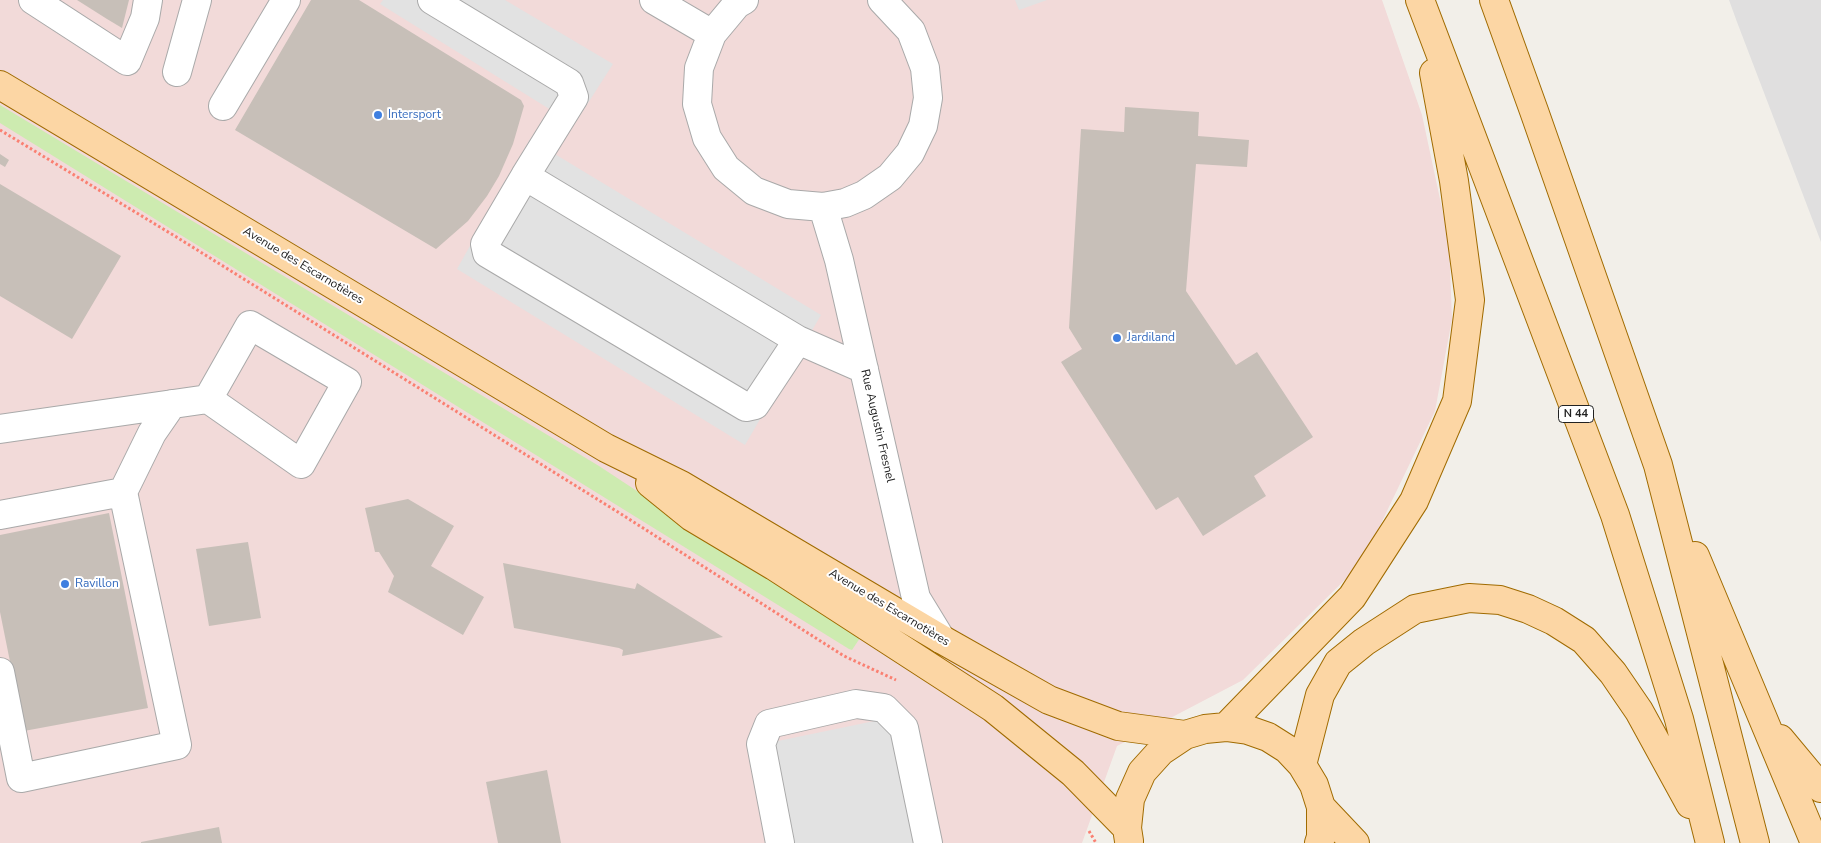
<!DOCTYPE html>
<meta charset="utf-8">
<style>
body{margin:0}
canvas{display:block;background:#f2efe9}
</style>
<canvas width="1821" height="843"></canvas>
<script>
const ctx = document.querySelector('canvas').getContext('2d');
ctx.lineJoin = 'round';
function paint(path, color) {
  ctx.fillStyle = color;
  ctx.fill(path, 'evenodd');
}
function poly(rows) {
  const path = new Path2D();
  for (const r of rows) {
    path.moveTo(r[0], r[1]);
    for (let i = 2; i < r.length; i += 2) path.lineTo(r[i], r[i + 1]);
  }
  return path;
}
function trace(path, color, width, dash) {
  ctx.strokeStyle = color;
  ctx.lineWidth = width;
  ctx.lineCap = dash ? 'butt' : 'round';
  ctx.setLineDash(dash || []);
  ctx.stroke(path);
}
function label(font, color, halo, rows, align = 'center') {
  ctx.font = font + ' "Nunito Sans",sans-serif';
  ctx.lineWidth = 4;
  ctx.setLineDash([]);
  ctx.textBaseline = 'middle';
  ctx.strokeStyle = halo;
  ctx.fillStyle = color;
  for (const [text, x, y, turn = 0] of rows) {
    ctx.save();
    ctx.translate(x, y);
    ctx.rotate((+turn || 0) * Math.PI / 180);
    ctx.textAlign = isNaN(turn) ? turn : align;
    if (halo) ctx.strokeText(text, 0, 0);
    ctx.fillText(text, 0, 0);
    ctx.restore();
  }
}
const residential = poly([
 [1729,0,1821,0,1821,242,1737,22]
]);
const commercial = poly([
 [0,0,1382,0,1422,115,1449,241,1452,319,1435,411,1362,563,1243,680,1117,746,1082,843,0,843]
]);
const grass = poly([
 [0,105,599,466,860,638,852,650,849,649,0,123]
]);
const parking = poly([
 [383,0,505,0,613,64,581,114,574,118,551,110,380,4],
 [1015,0,1047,0,1019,10],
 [530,139,821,315,745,445,457,269],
 [889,718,915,843,793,843,773,742]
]);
const building = poly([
 [77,0,129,0,122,28,107,19],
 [311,0,359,0,521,100,524,106,513,144,499,176,487,196,468,221,436,249,235,130],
 [1125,107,1199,112,1198,136,1249,140,1247,167,1196,164,1186,291,1236,365,1257,352,1313,437,1254,476,1266,496,1203,536,1178,497,1156,510,1061,362,1082,349,1069,328,1081,129,1124,132],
 [0,154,9,160,5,167,0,164],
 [0,184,121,256,72,339,0,296],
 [408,499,454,526,431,566,484,597,463,635,388,592,394,576,379,552,375,552,365,508],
 [109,513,148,708,24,731,0,612,0,535],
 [248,542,261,618,209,626,196,549],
 [503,563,635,589,637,583,723,637,622,656,623,650,619,648,514,628],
 [547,770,561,843,498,843,486,782],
 [219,827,222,843,141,843,141,842]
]);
const path = poly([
 [0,130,178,238,621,514,844,656,896,680],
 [1089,831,1096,843]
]);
const minor = poly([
 [33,0,127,61,145,18,148,0],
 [432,0,569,83,574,97,525,176,485,244,487,253,746,407,755,405,798,340,525,176],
 [654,0,712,34],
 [744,0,737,4,712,34,699,68,697,104,707,138,726,168,754,191,788,204,823,207,845,203,864,195,890,177,910,153,923,126,928,98,925,68,911,31,882,0],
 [177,72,197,0],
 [223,106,286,0],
 [823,207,839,260,916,598,941,639],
 [798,340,864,369],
 [0,429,208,399,301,464,347,382,250,325,208,399],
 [0,515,123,492],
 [0,672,21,778,177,745,123,492,152,433,172,404],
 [780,843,761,744,769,724,856,704,884,708,904,728,928,843]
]);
const major = poly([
 [1420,0,1615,515,1679,719,1710,843],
 [1494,0,1534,111,1658,465,1755,843],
 [0,85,606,448,681,485,941,639,1049,700,1118,726,1185,735],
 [650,483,692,517,774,566,993,708,1073,773,1127,828],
 [1695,556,1815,843],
 [1226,727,1352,597,1414,501,1457,401,1470,300,1454,181,1434,73],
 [1780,739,1821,788],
 [1302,765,1320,695,1338,663,1364,642,1415,609,1469,598,1500,600,1528,609,1554,621,1584,640,1613,673,1639,711,1690,804],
 [1321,807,1355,843],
 [1129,841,1127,828,1130,799,1142,772,1161,751,1185,735,1205,729,1226,727,1248,730,1268,737,1287,749,1302,765,1314,785,1321,807,1321,837,1319,843]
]);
const markers = [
 [378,115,5,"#3f7fe0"],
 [1117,338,5,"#3f7fe0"],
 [65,584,5,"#3f7fe0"]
];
const shields = [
 [1576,414,35]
];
const shieldNames = [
 ["N 44",1576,414]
];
const shopNames = [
 ["Intersport",388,115],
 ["Jardiland",1127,338],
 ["Ravillon",75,584]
];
const streetNames = [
 ["Avenue des Escarnotières",303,266,31],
 ["Rue Augustin Fresnel",877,426,77],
 ["Avenue des Escarnotières",889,608,31]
];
paint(residential, '#e0dfdf');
paint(commercial, '#f2dad9');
paint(grass, '#cdebb0');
paint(parking, '#e2e2e2');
paint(building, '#c7bfb8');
trace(minor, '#a9a9a9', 30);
trace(major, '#a06b00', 30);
trace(path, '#fa8072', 3, [2.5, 2.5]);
trace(minor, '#fff', 28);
trace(major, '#fcd6a4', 28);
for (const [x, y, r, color] of markers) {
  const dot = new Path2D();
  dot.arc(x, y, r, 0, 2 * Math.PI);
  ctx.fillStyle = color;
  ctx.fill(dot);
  trace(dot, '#fff', 2);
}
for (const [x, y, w] of shields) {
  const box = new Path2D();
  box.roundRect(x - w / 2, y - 8.5, w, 17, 4);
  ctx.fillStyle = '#fff';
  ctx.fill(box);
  trace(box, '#222', 1);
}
label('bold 11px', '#222', null, shieldNames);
label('12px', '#366cbe', '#fff', shopNames, 'left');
label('12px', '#222', '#fff', streetNames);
</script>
